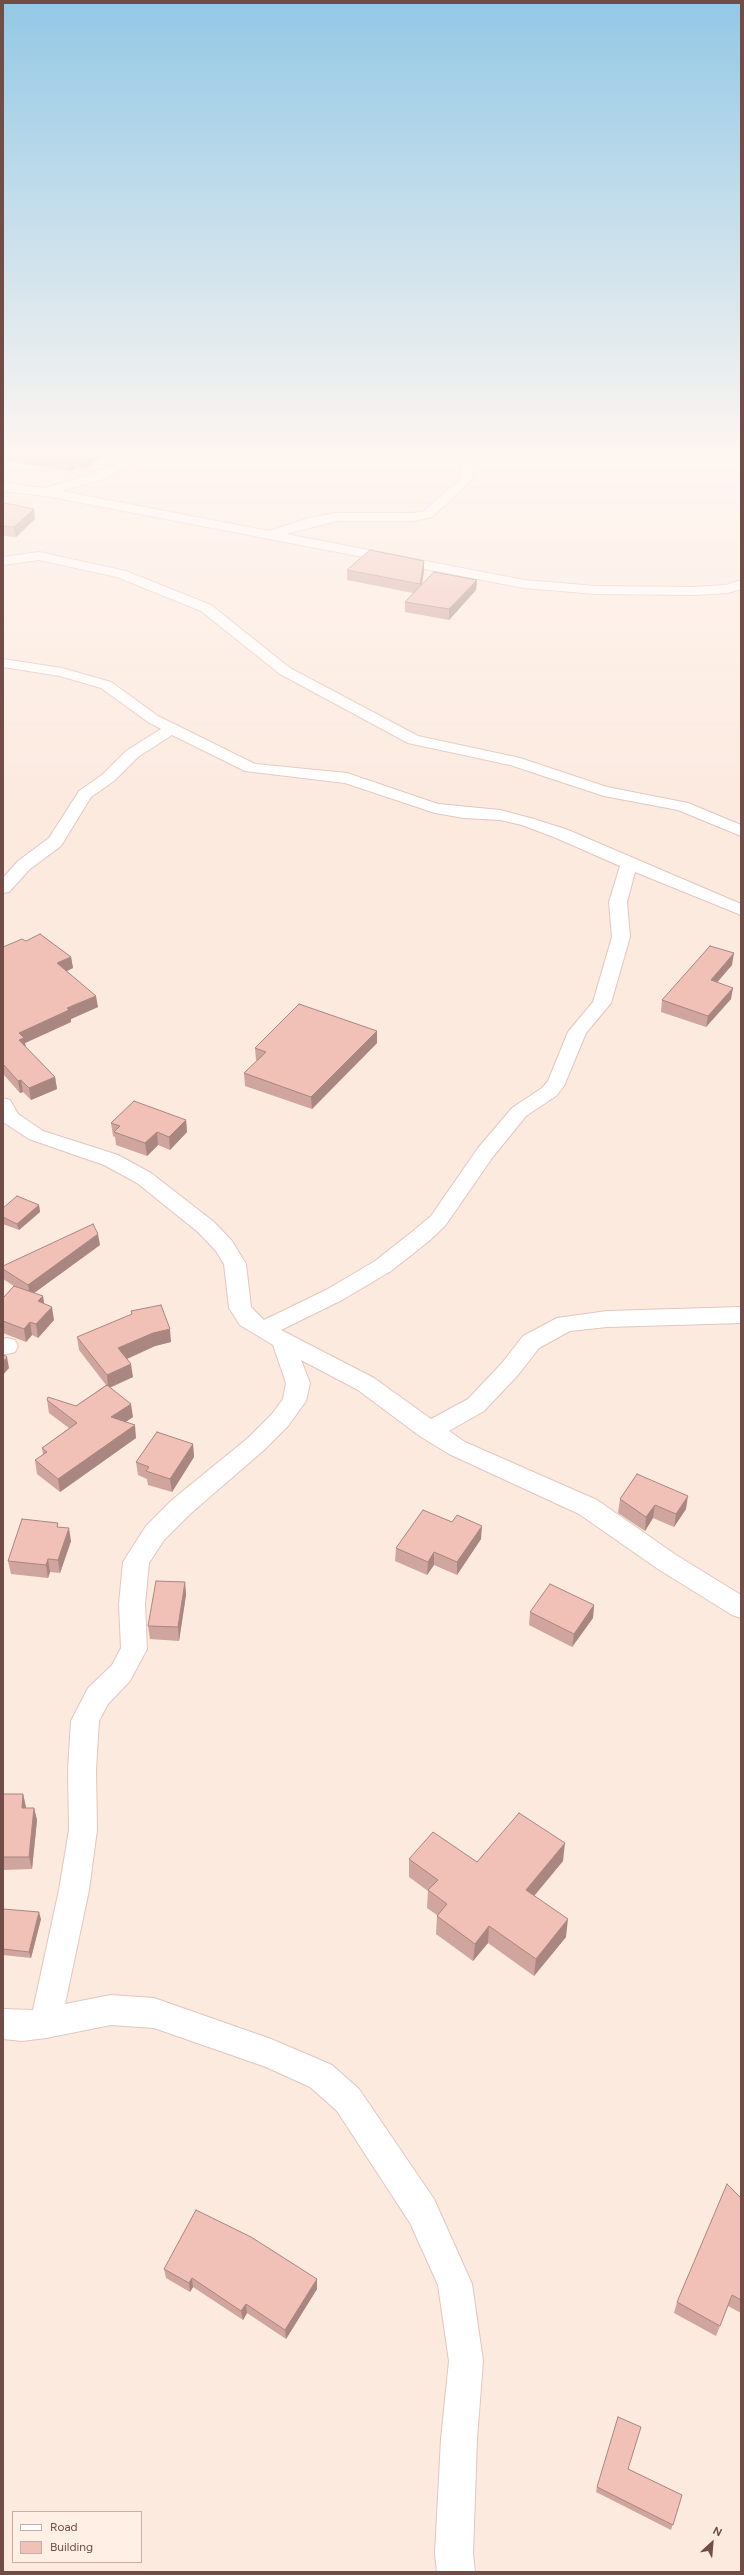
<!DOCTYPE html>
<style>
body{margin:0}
#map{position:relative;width:744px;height:2575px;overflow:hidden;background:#fceadf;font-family:Figtree,sans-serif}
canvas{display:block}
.frame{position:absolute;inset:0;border:4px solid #724c47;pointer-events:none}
.legend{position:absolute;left:12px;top:2511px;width:130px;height:52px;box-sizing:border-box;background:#ffefe5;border:1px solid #c7aea6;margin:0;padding:5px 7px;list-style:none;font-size:12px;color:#724c47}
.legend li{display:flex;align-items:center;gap:8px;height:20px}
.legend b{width:20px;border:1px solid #c7aea6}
.north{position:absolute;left:692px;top:2523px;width:40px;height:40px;-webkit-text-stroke:3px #ffefe5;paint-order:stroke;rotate:26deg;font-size:11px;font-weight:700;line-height:16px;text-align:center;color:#724c47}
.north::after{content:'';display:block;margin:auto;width:14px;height:18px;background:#724c47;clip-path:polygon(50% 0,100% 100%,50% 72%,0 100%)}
</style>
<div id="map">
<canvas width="744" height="2575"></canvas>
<div class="frame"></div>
<ul class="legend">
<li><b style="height:5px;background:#fff"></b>Road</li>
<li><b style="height:11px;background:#f1c0b7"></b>Building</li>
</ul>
<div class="north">N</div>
</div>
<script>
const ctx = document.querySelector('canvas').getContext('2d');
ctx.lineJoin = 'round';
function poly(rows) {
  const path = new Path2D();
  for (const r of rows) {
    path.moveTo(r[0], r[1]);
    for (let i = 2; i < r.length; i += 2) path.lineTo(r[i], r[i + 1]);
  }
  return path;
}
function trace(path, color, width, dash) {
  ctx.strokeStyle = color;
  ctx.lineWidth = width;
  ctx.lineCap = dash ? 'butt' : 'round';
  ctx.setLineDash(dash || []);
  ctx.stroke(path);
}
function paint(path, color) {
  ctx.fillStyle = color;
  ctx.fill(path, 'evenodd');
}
const minor = poly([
 [141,451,155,451,104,479,61,491,269,531,309,518,336,513,414,513,424,511,460,479,462,471,460,460,454,451,466,451,472,460,474,471,472,480,432,517,414,521,336,521,286,534,524,580,596,586,694,587,726,585,741,580,741,589,728,593,694,595,596,594,524,588,46,496,3,491,3,483,45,488,96,473,141,451],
 [733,451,741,451,741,462,737,461,733,451],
 [39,552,126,571,211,605,290,668,418,736,520,758,607,787,688,803,741,825,741,836,678,810,604,796,510,765,408,743,280,674,201,611,117,577,39,560,3,565,3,557,39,552],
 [3,659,62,668,111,682,158,716,255,764,347,773,438,804,500,810,534,819,568,830,741,904,741,915,635,872,627,902,630,937,611,1003,586,1033,564,1086,556,1096,526,1116,492,1158,445,1226,429,1241,391,1271,342,1300,281,1330,374,1378,431,1419,468,1399,502,1363,523,1336,557,1318,607,1311,741,1307,741,1323,607,1327,570,1331,539,1348,518,1375,484,1411,449,1431,465,1442,597,1500,676,1555,741,1595,741,1618,732,1615,658,1569,579,1514,449,1454,421,1437,358,1390,301,1360,310,1383,306,1401,288,1426,264,1450,190,1514,164,1540,149,1563,145,1604,147,1649,130,1681,108,1704,99,1721,96,1770,97,1830,89,1890,65,2004,111,1995,154,1998,271,2039,332,2065,359,2089,434,2199,472,2284,483,2361,477,2439,473,2554,475,2572,437,2572,435,2554,441,2439,449,2361,438,2285,410,2223,337,2111,310,2087,266,2067,154,2028,111,2025,46,2038,22,2041,3,2039,3,2009,33,2010,59,1890,69,1830,68,1770,71,1721,88,1688,112,1665,121,1648,119,1604,123,1562,146,1526,172,1500,248,1438,272,1414,283,1399,286,1383,273,1345,240,1325,229,1308,224,1264,216,1251,198,1232,137,1183,104,1165,29,1139,3,1122,3,1098,10,1100,18,1114,43,1131,118,1155,151,1173,214,1222,232,1241,246,1264,251,1307,264,1320,326,1290,375,1261,413,1231,431,1216,478,1148,512,1108,542,1088,548,1081,568,1032,593,1002,612,937,609,902,620,866,556,838,522,825,500,820,464,818,435,813,345,783,245,771,172,735,138,757,114,781,91,797,61,846,30,869,9,892,3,893,3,878,18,861,49,838,79,791,102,775,126,751,161,729,148,722,101,688,60,676,3,667,3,659],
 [7,1338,15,1340,18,1346,15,1352,3,1355,3,1339,7,1338]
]);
const wall = poly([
 [3,451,110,451,85,469,76,468,70,472,3,460],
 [3,504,34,509,35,519,16,537,3,536],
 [424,561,424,571,422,585,477,580,476,590,449,620,405,612,405,602,413,593,347,580,347,570],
 [26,941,71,957,73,968,67,971,98,1007,71,1019,71,1022,25,1043,26,1047,55,1077,57,1089,31,1100,23,1092,20,1093,3,1074,3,947],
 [732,965,717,982,731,999,706,1027,661,1012,662,1000],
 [377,1031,377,1043,312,1109,245,1086,244,1073,257,1061,256,1060,255,1048],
 [186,1120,187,1132,170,1150,158,1145,147,1156,116,1145,115,1137,113,1136,111,1123],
 [39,1205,40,1212,19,1230,3,1224,3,1208],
 [100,1245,34,1293,44,1304,54,1320,38,1338,32,1335,26,1342,3,1333,3,1298,14,1286,3,1279,3,1266],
 [131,1311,171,1342,155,1346,127,1359,133,1377,110,1388,133,1417,125,1422,136,1438,60,1492,37,1474,35,1460,43,1455,42,1448,69,1428,49,1413,47,1400,76,1406,106,1385,79,1350,77,1337,132,1315],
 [193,1444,194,1457,172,1492,148,1485,147,1479,138,1475,136,1462],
 [620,1499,686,1509,674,1527,653,1518,645,1531,618,1513],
 [58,1523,58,1527,71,1541,60,1573,50,1572,48,1578,11,1574,8,1561],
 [481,1539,457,1575,434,1565,427,1575,395,1561,396,1548],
 [185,1582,186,1595,179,1641,150,1639,148,1626],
 [594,1605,593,1618,572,1647,529,1625,530,1612],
 [3,1794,23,1794,26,1808,34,1808,37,1820,32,1869,3,1870],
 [409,1859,477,1862,563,1861,534,1896,566,1937,534,1976,488,1943,473,1961,436,1934,437,1916,437,1915,427,1908,428,1891,409,1877],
 [3,1909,41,1919,31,1958,3,1955],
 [741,2198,741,2313,728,2306,716,2336,674,2313,677,2302],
 [164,2269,317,2279,317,2289,286,2339,247,2313,243,2320,193,2287,190,2292,166,2278],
 [628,2469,682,2495,671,2530,596,2492,597,2487]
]);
const shadedWall = poly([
 [97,451,110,451,85,469,85,460],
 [75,458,76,468,70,472,69,462],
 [34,509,35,519,16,537,14,527],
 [424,561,424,571,420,594,420,584],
 [477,580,476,590,449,620,449,609],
 [734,953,732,965,709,992,711,980],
 [71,957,73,968,58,975,57,963],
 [733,988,731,999,706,1027,708,1016],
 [96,996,98,1007,71,1019,71,1022,25,1043,26,1050,19,1040,19,1033,67,1008],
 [377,1031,377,1043,312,1109,311,1097],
 [55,1077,57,1089,31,1100,29,1088],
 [21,1080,23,1092,20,1093,18,1081],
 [186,1120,187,1132,170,1150,169,1137],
 [157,1132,158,1145,147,1156,145,1143],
 [39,1205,40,1212,19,1230,17,1224],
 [98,1234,100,1245,30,1296,28,1285],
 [43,1296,45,1309,38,1301],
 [52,1307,54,1320,38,1338,36,1324],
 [30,1322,32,1335,26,1342,24,1329],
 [170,1329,171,1342,155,1346,120,1362,118,1348,153,1333],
 [7,1357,9,1368,3,1375,3,1362],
 [131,1364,133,1377,108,1388,107,1375],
 [131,1404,133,1417,113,1431,111,1417],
 [135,1425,136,1438,60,1492,58,1479],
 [193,1444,194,1457,172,1492,170,1479],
 [688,1496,686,1509,674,1527,676,1514],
 [655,1505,653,1518,645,1531,646,1517],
 [482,1526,481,1539,457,1575,457,1562],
 [69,1528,71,1541,60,1573,58,1560],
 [434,1552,434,1565,427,1575,428,1562],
 [48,1559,50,1572,48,1578,46,1565],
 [185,1582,186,1595,179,1641,178,1627],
 [594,1605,593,1618,572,1647,574,1634],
 [23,1794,26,1807,24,1821,22,1808],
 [34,1808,37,1820,32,1869,29,1857],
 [565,1843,563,1861,524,1908,526,1890],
 [39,1912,41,1919,31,1958,29,1952],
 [568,1919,566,1937,534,1976,536,1959],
 [489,1926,488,1943,473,1961,475,1944],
 [192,2278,193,2287,190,2292,189,2283],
 [317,2279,317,2289,286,2339,285,2330],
 [246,2304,247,2313,243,2320,241,2311]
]);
const building = poly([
 [3,451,97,451,85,460,75,458,69,462,3,451],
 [5,503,34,509,14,527,3,526,3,504,5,503],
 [370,550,424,561,420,584,347,570,370,550],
 [434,572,477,580,449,609,405,602,434,572],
 [40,934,71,957,57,963,96,996,67,1008,69,1010,19,1033,24,1038,19,1040,55,1077,29,1088,21,1080,18,1081,3,1064,3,947,22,939,26,941,40,934],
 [710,946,734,953,711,980,733,988,708,1016,662,1000,710,946],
 [299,1004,377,1031,311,1097,244,1073,266,1052,255,1048,299,1004],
 [134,1101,186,1120,169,1137,157,1132,145,1143,114,1132,120,1126,111,1123,134,1101],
 [17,1196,39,1205,17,1224,3,1217,3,1208,17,1196],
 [93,1224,98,1234,28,1285,3,1269,3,1266,93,1224],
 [14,1286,43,1296,38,1301,52,1307,36,1324,30,1322,24,1329,3,1321,3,1298,14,1286],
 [161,1305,170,1329,153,1333,118,1348,131,1364,107,1375,77,1337,132,1314,131,1311,161,1305],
 [3,1354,7,1357,3,1362,3,1354],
 [107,1385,131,1404,111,1417,135,1425,58,1479,35,1460,47,1452,42,1448,77,1423,47,1400,48,1397,76,1406,107,1385],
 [157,1432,193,1444,170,1479,146,1471,149,1467,136,1462,157,1432],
 [637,1474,688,1496,676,1514,655,1505,646,1517,620,1499,637,1474],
 [423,1510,452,1522,457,1515,482,1526,457,1562,434,1552,428,1562,396,1548,423,1510],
 [22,1519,58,1523,57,1527,69,1528,58,1560,48,1559,46,1565,8,1561,22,1519],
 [156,1581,185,1582,178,1627,148,1626,156,1581],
 [550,1584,594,1605,574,1634,530,1612,550,1584],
 [3,1794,23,1794,22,1808,34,1808,29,1857,3,1857,3,1794],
 [519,1813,565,1843,526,1890,568,1919,536,1959,489,1926,475,1944,437,1916,447,1904,428,1890,438,1880,409,1859,433,1832,477,1862,519,1813],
 [3,1909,39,1912,29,1952,3,1949,3,1909],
 [727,2184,741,2198,741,2300,732,2295,720,2326,677,2302,727,2184],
 [196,2210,251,2237,317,2279,285,2330,246,2304,241,2311,192,2278,189,2283,164,2269,196,2210],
 [618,2417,641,2427,628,2469,682,2495,673,2525,597,2487,618,2417]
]);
trace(minor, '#e2c6be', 2);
paint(minor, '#fff');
paint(wall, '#cfa59d');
paint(shadedWall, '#a98680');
paint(building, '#f1c0b7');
trace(building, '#a98680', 1);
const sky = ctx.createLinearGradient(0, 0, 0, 811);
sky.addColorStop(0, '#93c8e5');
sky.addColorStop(0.56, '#fef6f1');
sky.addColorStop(1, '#fef6f100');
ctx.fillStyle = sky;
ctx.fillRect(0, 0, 744, 811);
</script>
